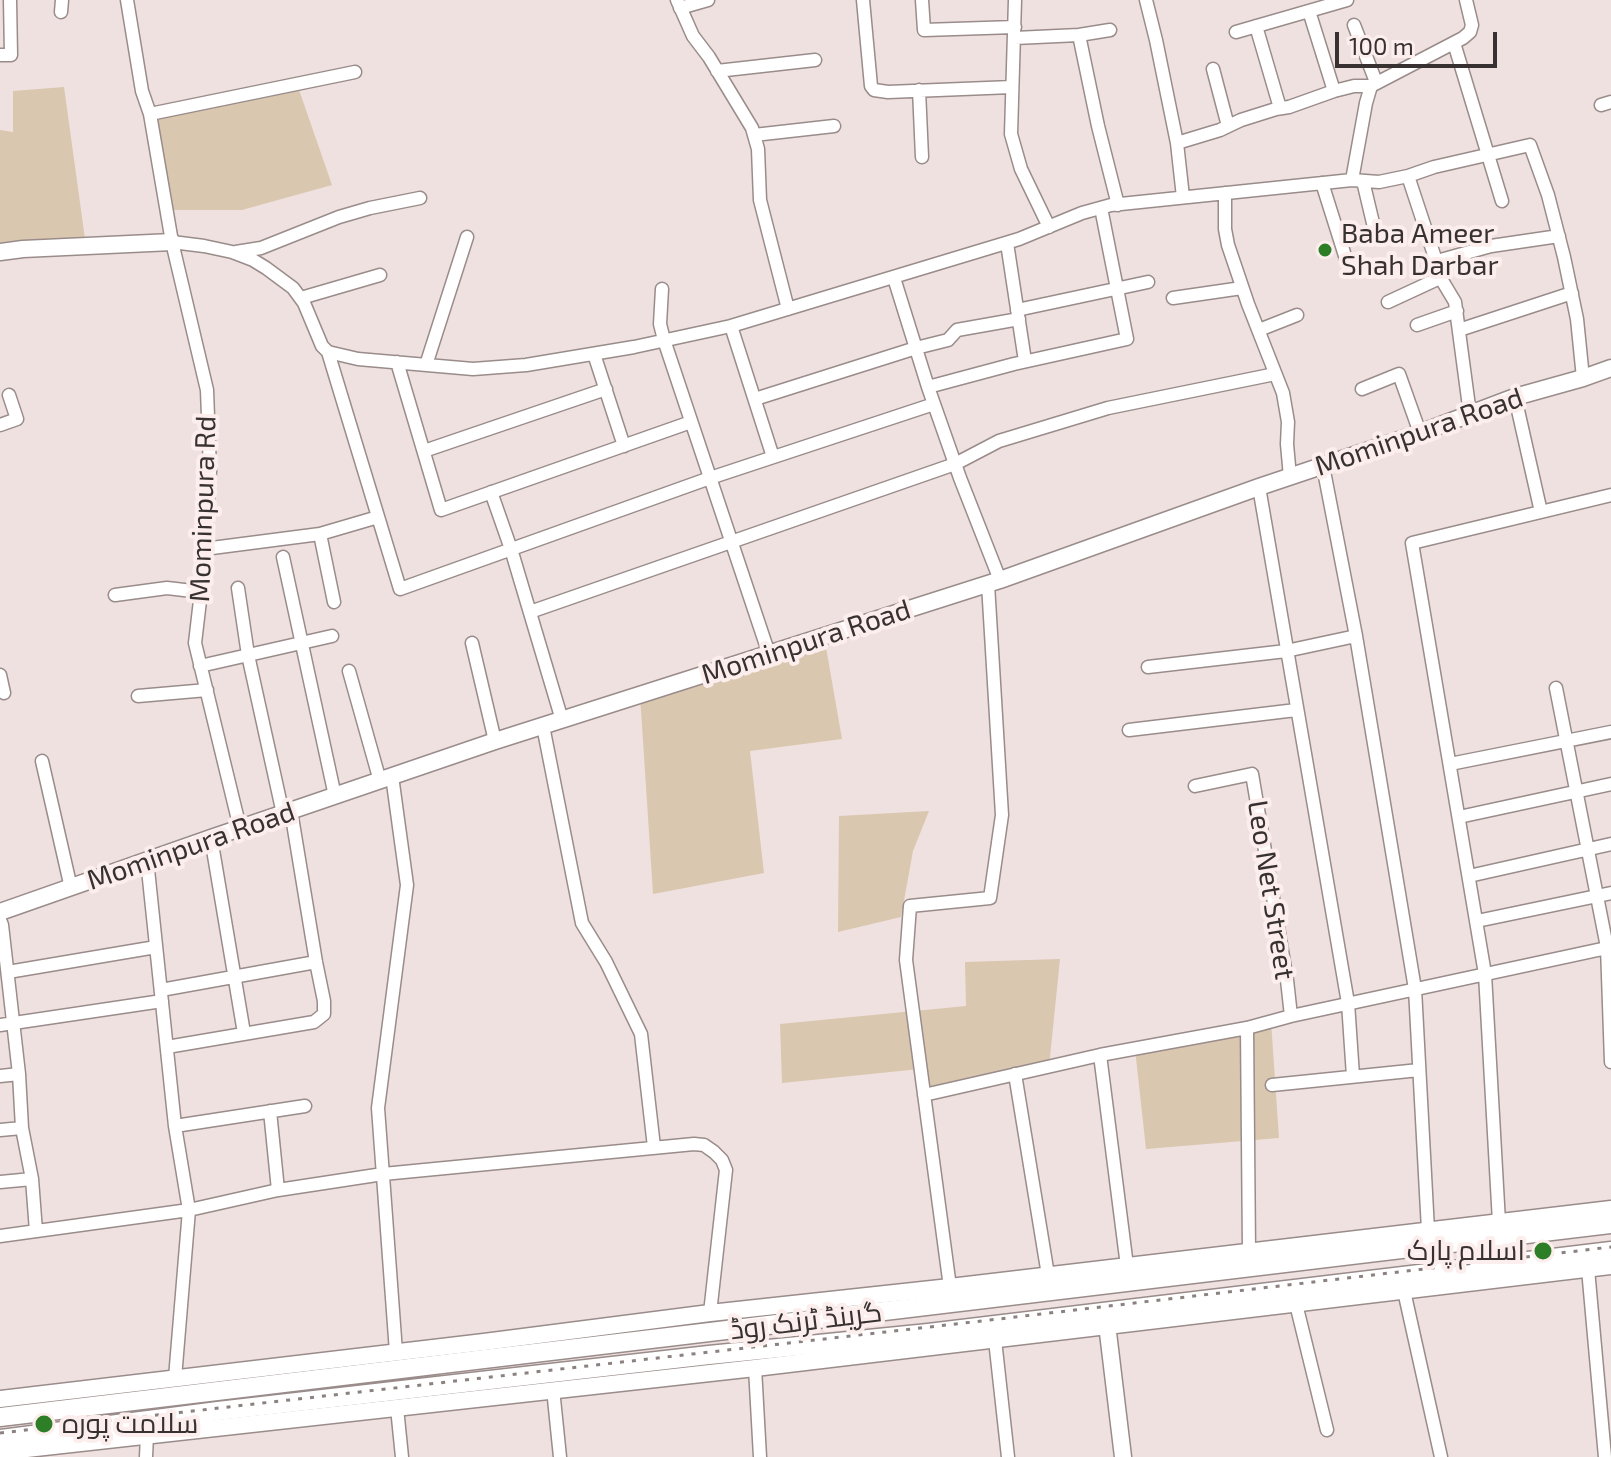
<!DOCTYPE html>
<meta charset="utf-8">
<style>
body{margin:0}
#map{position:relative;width:1611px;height:1457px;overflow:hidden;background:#efe1df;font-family:"Exo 2",sans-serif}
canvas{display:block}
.scale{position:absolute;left:1335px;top:32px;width:162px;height:36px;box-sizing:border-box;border:4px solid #373231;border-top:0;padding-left:10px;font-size:24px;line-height:28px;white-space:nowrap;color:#373231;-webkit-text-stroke:6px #fceeec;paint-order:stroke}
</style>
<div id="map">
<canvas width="1611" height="1457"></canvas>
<div class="scale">100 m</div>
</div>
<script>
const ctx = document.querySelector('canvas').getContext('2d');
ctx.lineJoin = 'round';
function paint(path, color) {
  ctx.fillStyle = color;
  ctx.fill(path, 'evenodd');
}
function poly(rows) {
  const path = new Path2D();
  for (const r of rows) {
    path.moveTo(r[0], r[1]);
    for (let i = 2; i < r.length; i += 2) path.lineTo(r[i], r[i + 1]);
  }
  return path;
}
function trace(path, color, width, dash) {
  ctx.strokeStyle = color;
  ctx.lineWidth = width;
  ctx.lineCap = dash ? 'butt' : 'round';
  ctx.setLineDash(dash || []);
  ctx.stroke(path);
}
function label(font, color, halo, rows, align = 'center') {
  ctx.font = font + ' "Exo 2",Cairo,sans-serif';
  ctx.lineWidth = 8;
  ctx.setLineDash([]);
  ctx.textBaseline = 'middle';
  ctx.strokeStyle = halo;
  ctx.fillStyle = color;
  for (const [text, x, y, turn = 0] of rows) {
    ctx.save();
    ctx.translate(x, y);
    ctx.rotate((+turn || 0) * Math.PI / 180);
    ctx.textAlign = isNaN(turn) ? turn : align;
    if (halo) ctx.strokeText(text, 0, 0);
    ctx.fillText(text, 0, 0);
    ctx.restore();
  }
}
const green = poly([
 [297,84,332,185,242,210,167,210,150,114],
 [64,87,86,246,0,252,0,130,13,132,13,91],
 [824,636,842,739,750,751,764,873,653,894,640,695],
 [929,811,913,851,901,917,838,932,839,816],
 [1060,959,1049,1067,924,1095,920,1069,782,1083,780,1024,966,1006,965,962],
 [1271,1021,1279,1138,1146,1149,1135,1049]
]);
const street = poly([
 [127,0,142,91,150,114,172,242,207,390,210,471,201,592,195,643,240,828],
 [677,0,693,36,709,57,752,128,758,149,760,200,788,309],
 [863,0,871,86,874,90,888,92,1012,87],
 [922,0,924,30,1015,27],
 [1015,0,1011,134,1021,169,1049,227],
 [1146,0,1156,40,1177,143,1183,197],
 [680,8,708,0],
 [1309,11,1334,91],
 [61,12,62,0],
 [1354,25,1376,82],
 [1256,26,1280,108],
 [1236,32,1347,0],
 [1079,35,1110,30],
 [1015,38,1079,35,1098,126,1118,205],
 [1454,43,1502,201],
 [0,55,11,55,10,0],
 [1213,69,1228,126],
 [717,71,815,60],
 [919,90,922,157],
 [1601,105,1611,102],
 [150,114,355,72],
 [754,135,834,126],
 [1177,143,1220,130,1241,120,1276,109,1289,107,1334,91,1354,86,1371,86],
 [1408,176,1443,282,1455,302,1470,414],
 [1352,180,1379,182,1408,176,1434,167,1530,145,1548,195,1564,257,1577,319,1583,378],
 [1363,181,1373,223],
 [1322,183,1346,259],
 [1225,193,1225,229,1228,245,1248,304,1283,393,1288,422,1287,444,1290,477],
 [172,242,204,246,232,252,253,260,266,268,293,288,304,303,322,346,328,352,358,359,473,369,526,365,634,347,731,326,1019,239,1082,213,1111,205,1352,180,1366,103,1371,86,1463,38,1470,32,1472,25,1466,0],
 [1007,243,1025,361],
 [236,252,261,248,339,217,370,208,420,198],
 [1437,261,1491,246,1559,236],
 [894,278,928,387,960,478,1000,580],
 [662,289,660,324,664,340,769,654],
 [301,298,380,275],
 [1173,298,1242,288],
 [1388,302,1442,277],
 [1017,310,1148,282],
 [1417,325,1457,311],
 [731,326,773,457],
 [1259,330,1297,315],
 [1459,330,1572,293],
 [328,352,400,589,710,478,934,404],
 [594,354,624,446],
 [397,362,441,510,691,422],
 [426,365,467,237],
 [928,387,1014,364,1127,339,1101,208],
 [1362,389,1399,374,1420,433],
 [1515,397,1541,512],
 [755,399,916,348,948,340,957,330,1019,319],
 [0,425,17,419,9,395],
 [424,451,606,389],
 [1323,466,1356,636,1415,989,1428,1230],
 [1259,487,1348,1003,1353,1076],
 [491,492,511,549,562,720],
 [320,534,334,602],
 [204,549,320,534,378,517],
 [283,557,335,796],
 [238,588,248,655,283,814],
 [115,595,167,588,201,592],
 [530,612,955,464,999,441,1108,408,1275,374],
 [472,643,495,741],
 [200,666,332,636],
 [1148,667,1286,651,1356,636],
 [349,671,380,781],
 [0,675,4,693],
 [1556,688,1607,947,1611,1062],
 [138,696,207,690],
 [543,726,582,923,606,962,641,1034,654,1147],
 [1129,730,1296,710],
 [42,761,71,888],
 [1450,764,1611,732],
 [392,776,407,885,378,1108,396,1352],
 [1195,786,1252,774,1287,980,1291,1016],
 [1459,817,1611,784],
 [211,838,244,1033],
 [147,860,175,1126,189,1210,175,1378],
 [1469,876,1611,844],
 [0,920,2,925,19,1074,22,1128,32,1179,36,1231],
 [1477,921,1611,893],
 [8,972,156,947],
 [161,990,316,962],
 [0,1025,162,1001],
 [1247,1028,1249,1251],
 [167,1047,314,1022,324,1014,324,1001,316,962,291,811],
 [1100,1055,1127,1266],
 [1015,1074,1048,1275],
 [0,1076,19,1074],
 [1272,1085,1419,1070],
 [924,1095,1100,1055,1247,1028,1291,1016,1611,947],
 [270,1111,278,1190],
 [175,1126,305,1106],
 [0,1130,22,1128],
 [0,1182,32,1179],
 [1499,1222,1485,974,1412,543,1611,495],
 [0,1236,189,1210,278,1190,383,1174,694,1144,704,1145,714,1152,722,1160,726,1170,710,1313],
 [1588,1269,1605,1457],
 [950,1287,906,960,910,906,990,898,1002,815,988,584],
 [1404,1291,1441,1457],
 [1296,1304,1327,1430],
 [995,1340,1008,1457],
 [755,1368,760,1457],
 [553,1389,560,1457],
 [397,1408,402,1457],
 [146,1457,147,1435]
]);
const secondary = poly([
 [0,252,23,249,172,242],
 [0,912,211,838,495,741,1000,580,1259,487,1420,433,1515,397,1583,378,1611,368],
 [1106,1316,1123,1457],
 [0,1399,484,1342,710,1313,950,1287,1611,1209],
 [0,1452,755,1368,1611,1266]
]);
const primary = poly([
 [0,1417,1611,1224],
 [0,1439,218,1411,709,1355,928,1333,1611,1251]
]);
const rail = poly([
 [0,1433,973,1322,1611,1247]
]);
const markers = [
 [1325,250,8,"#2e7d27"],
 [1543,1251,10,"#2e7d27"],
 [44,1424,10,"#2e7d27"]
];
const poiNames = [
 ["Baba Ameer",1341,234],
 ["Shah Darbar",1341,266],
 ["اسلام پارک",1525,1251,"right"],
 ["سلامت پورہ",62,1424]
];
const streetNames = [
 ["Mominpura Road",1419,432,-19],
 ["Mominpura Rd",203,509,-88],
 ["Mominpura Road",806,642,-18],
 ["Mominpura Road",191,846,-19],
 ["Leo Net Street",1271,890,81],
 ["گرینڈ ٹرنک روڈ",806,1321,-7]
];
paint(green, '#dac7af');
trace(street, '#998c8a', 15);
trace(secondary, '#998c8a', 19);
trace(primary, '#998c8a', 21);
trace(street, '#fff', 12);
trace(secondary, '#fff', 16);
trace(primary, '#fff', 18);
trace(rail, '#8b8280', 3, [4, 8]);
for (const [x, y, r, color] of markers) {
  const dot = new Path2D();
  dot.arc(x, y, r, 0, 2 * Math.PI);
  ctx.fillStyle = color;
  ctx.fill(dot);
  trace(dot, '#fceeec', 3);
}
label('28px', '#373231', '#fceeec', poiNames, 'left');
label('28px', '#373231', '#fceeec', streetNames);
</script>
